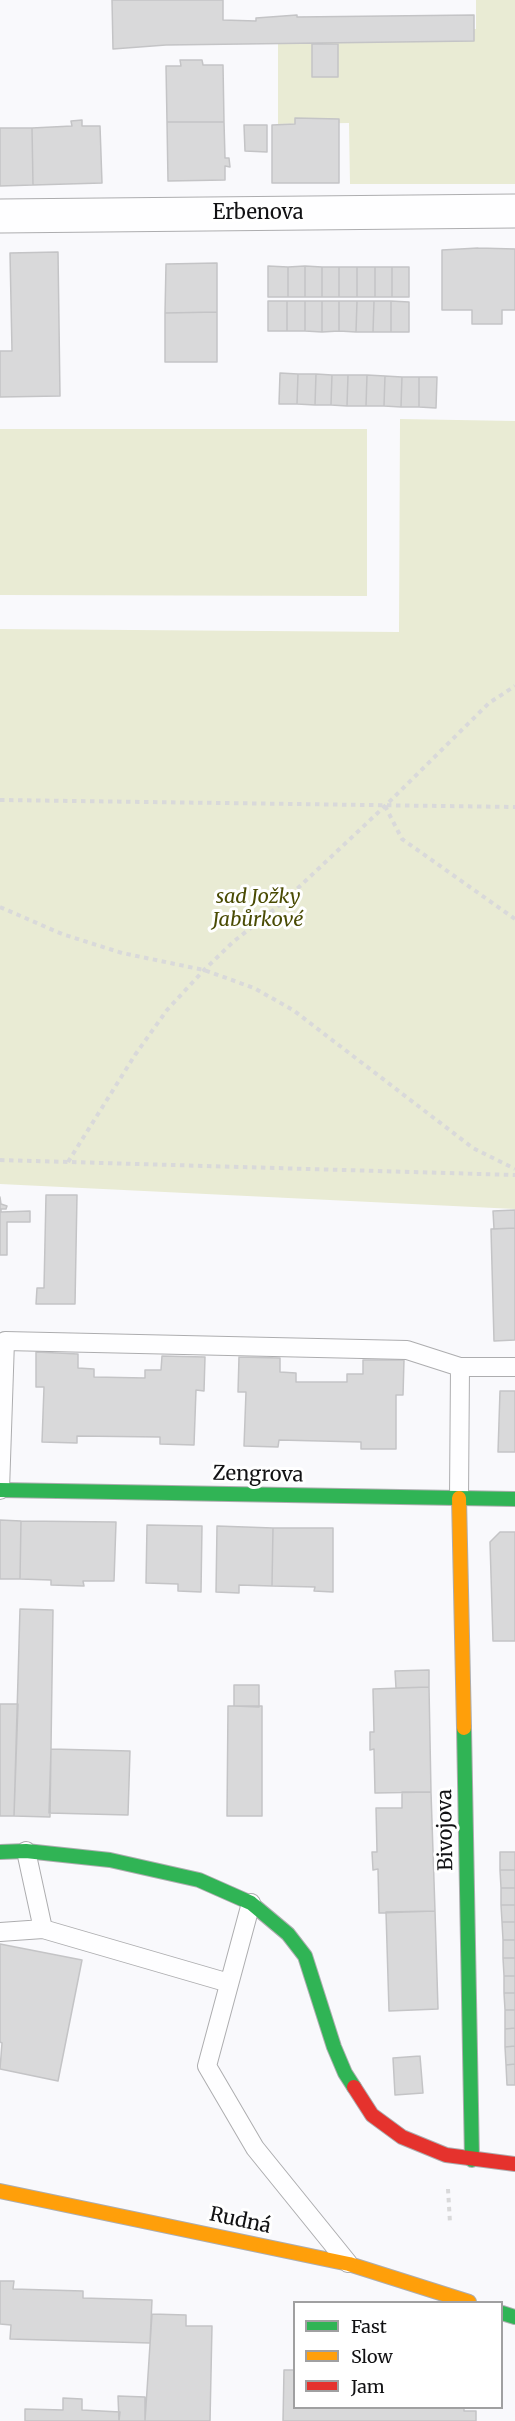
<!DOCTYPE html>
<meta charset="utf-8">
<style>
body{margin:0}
#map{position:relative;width:515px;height:2421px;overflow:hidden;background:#f9f9fc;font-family:Merriweather,serif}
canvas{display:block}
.legend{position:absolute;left:293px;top:2301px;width:210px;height:108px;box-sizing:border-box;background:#fff;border:2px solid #a0a0a1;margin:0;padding:8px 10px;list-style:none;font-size:18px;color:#111113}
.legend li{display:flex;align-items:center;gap:12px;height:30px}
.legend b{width:30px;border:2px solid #a0a0a1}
</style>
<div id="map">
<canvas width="515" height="2421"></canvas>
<ul class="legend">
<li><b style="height:8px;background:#30b455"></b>Fast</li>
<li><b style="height:8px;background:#ff9f0a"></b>Slow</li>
<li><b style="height:8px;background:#e5322d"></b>Jam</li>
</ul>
</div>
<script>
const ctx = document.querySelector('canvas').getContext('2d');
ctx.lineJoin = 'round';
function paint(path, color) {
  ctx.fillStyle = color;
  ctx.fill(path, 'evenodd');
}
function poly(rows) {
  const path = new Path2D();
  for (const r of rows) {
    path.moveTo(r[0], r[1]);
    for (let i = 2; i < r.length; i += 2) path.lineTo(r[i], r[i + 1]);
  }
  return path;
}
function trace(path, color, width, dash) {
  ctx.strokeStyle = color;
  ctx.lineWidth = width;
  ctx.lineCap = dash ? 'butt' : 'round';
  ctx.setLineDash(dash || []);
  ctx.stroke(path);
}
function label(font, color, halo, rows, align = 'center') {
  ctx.font = font + ' Merriweather,serif';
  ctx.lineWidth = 6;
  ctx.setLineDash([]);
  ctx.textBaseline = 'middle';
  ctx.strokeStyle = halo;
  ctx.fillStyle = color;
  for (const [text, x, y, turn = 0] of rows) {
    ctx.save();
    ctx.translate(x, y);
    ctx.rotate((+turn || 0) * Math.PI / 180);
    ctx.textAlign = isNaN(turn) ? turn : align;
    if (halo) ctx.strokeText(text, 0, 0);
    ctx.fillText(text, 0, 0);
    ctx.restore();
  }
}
const green = poly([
 [476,0,515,0,515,184,350,184,349,123,278,124,278,30,476,29],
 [400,419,515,421,515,1209,0,1184,0,629,399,632],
 [0,429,367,429,367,596,0,595]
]);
const building = poly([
 [112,0,223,0,223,20,256,21,256,18,297,15,297,17,474,15,474,41,166,45,113,49,112,0],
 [312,44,338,44,338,77,312,77,312,44],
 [180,60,202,60,203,65,223,65,224,122,167,122,166,66,181,66,180,60],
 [295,118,339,119,339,183,272,183,272,125,295,124,295,118],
 [82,120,82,126,100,126,102,183,33,185,32,128,72,126,71,121,82,120],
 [167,122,224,122,225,158,229,158,230,167,225,166,225,180,168,181,167,122],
 [244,125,267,125,267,152,245,151,244,125],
 [0,128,32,128,33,185,0,186,0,128],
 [478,248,515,249,515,310,502,310,502,324,472,324,472,310,442,310,442,250,478,248],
 [58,252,60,396,0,397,0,351,12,351,10,253,58,252],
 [217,263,217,312,165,313,166,264,217,263],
 [268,266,288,267,288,297,268,297,268,266],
 [305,266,305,297,288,297,288,267,305,266],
 [305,266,322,267,322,297,305,297,305,266],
 [322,267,339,267,339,297,322,297,322,267],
 [339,267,357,267,357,297,339,297,339,267],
 [357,267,375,267,375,297,357,297,357,267],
 [375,267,392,267,392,297,375,297,375,267],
 [392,267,409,267,409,297,392,297,392,267],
 [268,301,287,301,287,331,268,331,268,301],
 [287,301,305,301,305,331,287,331,287,301],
 [305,301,322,301,322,332,305,331,305,301],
 [322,301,339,301,339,331,322,332,322,301],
 [339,301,357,301,356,332,339,331,339,301],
 [357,301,374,301,373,332,356,332,357,301],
 [374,301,391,301,391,332,373,332,374,301],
 [391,301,409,302,409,332,391,332,391,301],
 [217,312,217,362,165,362,165,313,217,312],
 [280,373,298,374,297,404,279,404,280,373],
 [298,374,316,374,315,405,297,404,298,374],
 [316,374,332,375,331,405,315,405,316,374],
 [332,375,348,375,347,406,331,405,332,375],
 [348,375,367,375,366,406,347,406,348,375],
 [367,375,385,376,384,406,366,406,367,375],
 [385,376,402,377,401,407,384,406,385,376],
 [402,377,419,377,419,407,401,407,402,377],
 [419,377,437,377,436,408,419,407,419,377],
 [46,1195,77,1195,75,1304,36,1304,37,1288,44,1288,46,1195],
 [0,1197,1,1204,7,1206,6,1209,1,1209,1,1212,30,1211,30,1222,7,1222,7,1255,0,1255,0,1197],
 [515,1210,515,1228,494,1229,493,1211,515,1210],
 [515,1228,515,1340,494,1341,491,1229,515,1228],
 [36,1352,78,1354,78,1368,94,1369,94,1377,145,1378,145,1370,161,1370,162,1356,205,1357,204,1391,196,1390,194,1445,160,1444,160,1437,77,1436,77,1443,42,1442,44,1387,36,1387,36,1352],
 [239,1357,280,1358,280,1372,296,1373,296,1382,347,1382,347,1374,363,1374,363,1360,404,1360,403,1395,396,1395,396,1449,361,1449,361,1442,279,1440,278,1447,244,1446,246,1392,238,1392,239,1357],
 [500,1391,515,1391,515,1452,498,1452,500,1391],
 [0,1520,21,1521,20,1579,0,1579,0,1520],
 [21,1521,116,1522,114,1581,83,1581,84,1586,51,1585,51,1580,20,1579,21,1521],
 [147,1525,202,1526,201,1592,178,1591,178,1584,146,1583,147,1525],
 [217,1526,273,1528,272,1586,239,1585,239,1593,216,1592,217,1526],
 [273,1528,333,1528,333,1592,314,1591,315,1587,272,1586,273,1528],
 [500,1532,515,1532,515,1641,493,1641,490,1542,500,1532],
 [20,1609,53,1610,50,1817,14,1816,20,1609],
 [429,1670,429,1687,396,1688,395,1671,429,1670],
 [234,1685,259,1685,259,1707,234,1706,234,1685],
 [429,1687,431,1792,375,1793,374,1749,370,1750,370,1732,374,1732,373,1689,429,1687],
 [0,1704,18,1704,14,1816,0,1816,0,1704],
 [228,1706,262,1706,262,1816,227,1816,228,1706],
 [51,1749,130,1751,128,1815,49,1813,51,1749],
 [402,1792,431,1792,435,1911,379,1913,378,1869,373,1870,372,1852,377,1852,376,1808,402,1808,402,1792],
 [500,1852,515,1852,515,1870,500,1870,500,1852],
 [500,1870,515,1870,515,1888,501,1888,500,1870],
 [501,1888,515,1888,515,1905,501,1905,501,1888],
 [501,1905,515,1905,515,1922,502,1922,501,1905],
 [435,1911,438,2009,389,2011,386,1912,435,1911],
 [502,1922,515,1922,515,1940,503,1940,502,1922],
 [503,1940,515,1940,515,1958,503,1958,503,1940],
 [0,1944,82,1960,58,2081,0,2069,2,2043,0,2042,0,1944],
 [503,1958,515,1958,515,1976,504,1976,503,1958],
 [504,1976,515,1976,515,1993,504,1993,504,1976],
 [504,1993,515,1993,515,2010,505,2010,504,1993],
 [505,2010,515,2010,515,2028,505,2029,505,2010],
 [515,2028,515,2046,505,2047,505,2029,515,2028],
 [515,2046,515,2064,506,2065,505,2047,515,2046],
 [420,2056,423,2093,395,2095,393,2058,420,2056],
 [515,2064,515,2085,507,2085,506,2065,515,2064],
 [0,2281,14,2281,13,2289,83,2291,83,2298,152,2300,150,2343,10,2339,11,2325,0,2324,0,2281],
 [152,2314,186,2315,186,2326,212,2326,210,2421,145,2421,152,2314],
 [284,2370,294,2370,294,2408,464,2408,464,2411,476,2411,476,2421,283,2421,284,2370],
 [118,2396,145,2397,145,2421,119,2421,118,2396],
 [63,2398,82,2399,82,2410,120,2412,119,2421,25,2421,25,2409,63,2410,63,2398]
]);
const path = poly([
 [0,800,515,807],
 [385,806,402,839,515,919],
 [0,907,62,934,122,953,204,970,254,988,293,1010,473,1148,515,1169],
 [0,1160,515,1175],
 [68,1162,135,1055,167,1010,204,970,233,942,281,904,385,806,489,703,515,686],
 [448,2189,450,2223]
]);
const lane = poly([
 [0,1490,5,1341,407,1350,460,1367,515,1367],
 [459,1498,460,1367],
 [26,1851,43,1929,229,1983],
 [251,1903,207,2066,255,2148,348,2263],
 [0,1932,43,1929]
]);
const street = poly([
 [0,216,515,211]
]);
const fast = poly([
 [0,1490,515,1499],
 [464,1728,472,2160],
 [0,1852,26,1851,110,1860,199,1880,251,1903,288,1934,305,1956,334,2047,345,2073,354,2087],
 [502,2313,515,2317]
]);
const slow = poly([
 [459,1498,464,1728],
 [0,2191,349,2264,469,2302]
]);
const jam = poly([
 [354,2087,372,2115,402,2137,446,2155,515,2164]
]);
const streetNames = [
 ["Erbenova",258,213],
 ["Zengrova",258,1475,1],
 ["Bivojova",446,1830,-91],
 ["Rudná",240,2221,12]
];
const parkNames = [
 ["sad Jožky",258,897],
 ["Jabůrkové",258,920]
];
paint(green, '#e9ebd4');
paint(building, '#d9d9da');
trace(building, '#c4c4c6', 1.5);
trace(lane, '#adadaf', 20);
trace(street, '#adadaf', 35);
trace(fast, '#adadaf', 16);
trace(slow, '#adadaf', 16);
trace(jam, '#adadaf', 16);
trace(path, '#d9d9da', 4, [4.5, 4.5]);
trace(lane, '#fefeff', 18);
trace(street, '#fefeff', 33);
trace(fast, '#30b455', 14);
trace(slow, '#ff9f0a', 14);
trace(jam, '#e5322d', 14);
label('20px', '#111113', '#fff', streetNames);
label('italic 20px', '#4a4b04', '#fff', parkNames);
</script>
